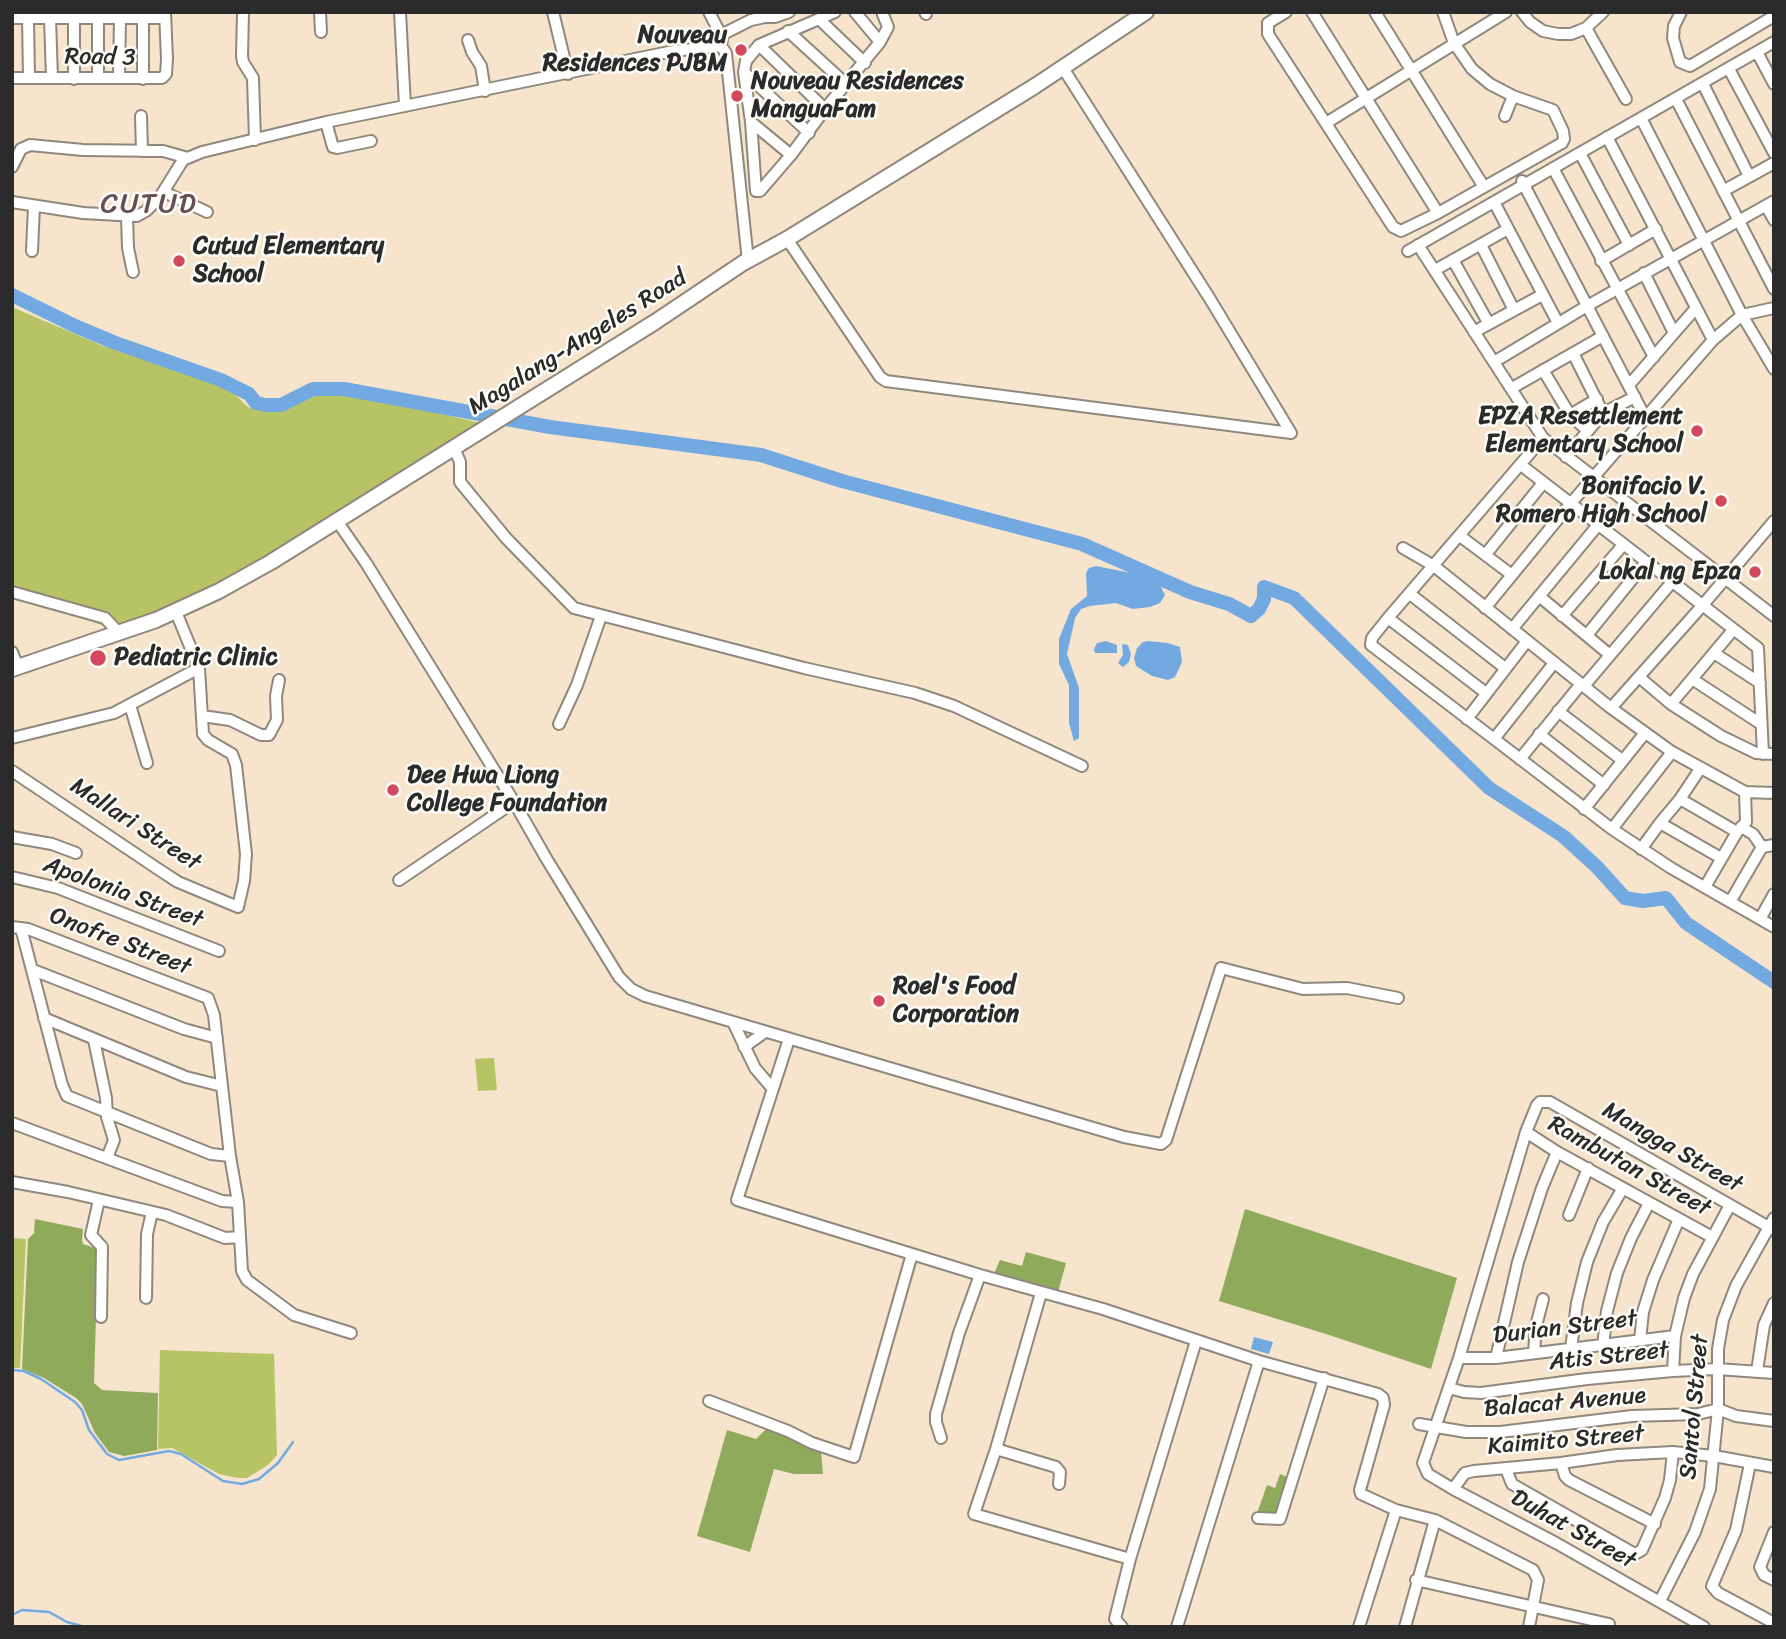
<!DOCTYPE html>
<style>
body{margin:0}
#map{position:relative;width:1786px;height:1639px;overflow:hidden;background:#f6e4cd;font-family:Sriracha,sans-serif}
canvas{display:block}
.frame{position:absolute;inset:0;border:14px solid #2b2b2b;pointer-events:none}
</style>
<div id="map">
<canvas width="1786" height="1639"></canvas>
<div class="frame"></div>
</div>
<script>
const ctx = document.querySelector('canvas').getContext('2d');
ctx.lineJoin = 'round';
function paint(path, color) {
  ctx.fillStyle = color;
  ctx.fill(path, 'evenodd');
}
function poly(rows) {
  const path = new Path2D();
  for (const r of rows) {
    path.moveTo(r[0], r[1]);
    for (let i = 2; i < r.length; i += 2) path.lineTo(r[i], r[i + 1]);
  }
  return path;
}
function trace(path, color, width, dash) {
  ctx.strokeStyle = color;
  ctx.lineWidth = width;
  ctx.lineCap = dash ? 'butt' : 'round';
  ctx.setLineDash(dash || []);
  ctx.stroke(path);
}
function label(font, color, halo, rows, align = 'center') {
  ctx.font = font + ' Sriracha,sans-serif';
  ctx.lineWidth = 5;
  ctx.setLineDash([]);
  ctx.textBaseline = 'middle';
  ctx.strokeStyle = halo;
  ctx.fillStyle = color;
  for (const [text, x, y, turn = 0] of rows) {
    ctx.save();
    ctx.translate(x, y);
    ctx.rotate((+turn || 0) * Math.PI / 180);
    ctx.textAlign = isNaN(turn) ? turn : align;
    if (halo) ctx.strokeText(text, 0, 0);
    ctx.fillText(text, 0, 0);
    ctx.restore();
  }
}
const green = poly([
 [12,307,103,346,213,381,227,387,248,407,257,410,269,412,322,393,339,392,365,396,485,424,254,569,118,631,12,593],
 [494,1058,497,1090,478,1091,475,1059],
 [12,1238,26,1239,20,1368,12,1368],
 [160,1350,274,1354,277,1455,268,1465,247,1478,237,1478,219,1474,172,1448,158,1449]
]);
const forest = poly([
 [1245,1209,1457,1278,1431,1369,1326,1334,1219,1301],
 [35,1219,83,1229,82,1240,83,1244,98,1249,94,1383,102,1390,158,1393,157,1450,124,1456,109,1452,95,1433,82,1404,76,1398,44,1378,22,1369,28,1239,34,1233],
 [1026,1252,1066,1263,1057,1296,993,1276,1000,1260,1022,1266],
 [766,1429,821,1451,823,1474,794,1474,774,1469,750,1552,697,1536,727,1430,756,1439],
 [1280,1474,1290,1478,1275,1520,1257,1513,1267,1485,1275,1488]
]);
const water = poly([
 [1096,566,1136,574,1161,587,1165,595,1160,603,1150,607,1133,609,1116,603,1090,606,1081,609,1075,618,1067,654,1079,688,1079,738,1074,741,1069,723,1069,685,1059,664,1059,639,1071,609,1087,596,1086,573,1089,568],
 [1106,641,1117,645,1117,653,1095,653,1094,649,1097,643],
 [1148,641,1168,643,1180,647,1182,662,1175,677,1168,680,1152,676,1136,666,1134,658,1137,648,1143,642],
 [1122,644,1128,645,1131,654,1129,662,1123,667,1118,663,1123,655],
 [1254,1337,1273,1342,1269,1354,1251,1349]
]);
const stream = poly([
 [12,1370,24,1371,41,1379,75,1402,82,1410,89,1430,107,1454,119,1460,169,1451,181,1454,223,1481,242,1484,259,1479,278,1463,293,1442],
 [12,1615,22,1610,49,1612,67,1622,85,1627]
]);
const river = poly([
 [12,295,75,326,113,342,221,380,249,394,256,403,266,405,281,405,313,389,344,389,550,427,761,455,842,481,1082,544,1190,592,1229,604,1251,616,1259,609,1264,599,1264,587,1294,598,1489,788,1563,836,1597,867,1625,898,1643,901,1666,898,1686,923,1774,982]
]);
const minor = poly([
 [243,12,242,56,243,62,253,78,255,140],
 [320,12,321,32],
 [400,12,405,106],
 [553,12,568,74],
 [709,12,721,35,722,41],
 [835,12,759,45,746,61,744,72,751,122,756,191,760,191,791,155,825,109,880,42,888,27,882,12],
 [855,12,880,42],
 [925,12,926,14],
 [1286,12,1268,23,1268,34,1393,227,1401,231,1438,213,1562,143,1564,139,1563,131,1553,110,1513,96,1490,84,1472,69,1454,43,1443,12],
 [1312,12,1438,213],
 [1375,12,1484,187],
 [1522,12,1530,22,1543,31,1558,34,1571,34,1586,28,1603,12],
 [1681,12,1674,26,1673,38,1680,62,1690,66,1774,16],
 [143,17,143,79],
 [12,18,165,18],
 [28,18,29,78],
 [50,18,52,78],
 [98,18,98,78],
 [819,19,865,63],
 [1586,28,1626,99],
 [788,31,846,84],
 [721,35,751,20,765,17,775,17,789,12],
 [468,40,472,52,481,66,485,91],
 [759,45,825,109],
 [1757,52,1774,84],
 [1063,68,1210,299,1291,433],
 [1729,69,1774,153],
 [744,72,809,133],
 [12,78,162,78,166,74,167,59,165,12],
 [119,78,120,17],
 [74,79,74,12],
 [1703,84,1749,176],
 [1676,99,1774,289],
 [141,116,142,151],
 [1505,116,1513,96],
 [1641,118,1742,315,1774,369],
 [326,122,333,147,337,148,371,141],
 [751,122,791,155],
 [1326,123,1506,12],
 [1607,137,1713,340],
 [1580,153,1629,245],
 [12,167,21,149,30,145,83,150,163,151,188,158],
 [1553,168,1654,357],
 [1522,181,1645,417],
 [1723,191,1774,163],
 [164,192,207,212],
 [12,202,83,213,137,216,146,211,160,197,183,160,202,152,326,122,674,51,721,46,726,53,748,261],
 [1494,202,1558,323],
 [1766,206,1774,220],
 [127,217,128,248,133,272],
 [787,239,880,377,886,381,1291,433],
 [1418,245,1543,438,1774,616],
 [1481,245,1514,310],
 [32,251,34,206],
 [1408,251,1774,42],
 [1453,260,1489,324],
 [1601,261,1656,229],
 [1435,270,1508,229],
 [1644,273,1674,333],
 [1474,332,1542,295],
 [1573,353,1603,413],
 [1494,362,1587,306,1774,201],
 [1543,370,1570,415,1588,431],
 [1629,385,1696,308],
 [1512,388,1603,336],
 [1570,415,1597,399],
 [1543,438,1388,618,1372,638,1371,645,1612,829,1671,868,1774,927],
 [454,448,460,462,460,482,506,538,574,608,804,668,915,693,954,706,1082,766],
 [1566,457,1603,413,1635,397],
 [1521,465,1758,648,1763,754],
 [337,521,366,563,514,802,546,858,619,977,631,989,645,996,1124,1137,1161,1144,1166,1140,1221,968,1303,989,1347,988,1398,998],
 [1460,536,1512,575],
 [1403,548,1434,566,1611,708,1672,752,1745,792,1774,793],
 [1486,554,1543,483],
 [12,592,105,618,119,633],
 [1410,594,1505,668],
 [1539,596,1610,655],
 [1485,608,1571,503,1713,340,1742,315,1774,308],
 [1562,616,1623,545],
 [1388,618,1486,693],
 [1512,629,1598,525],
 [1587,635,1646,562],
 [12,652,18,667],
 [1714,653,1760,683],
 [1639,677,1671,704,1721,736,1756,753,1774,754],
 [1692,679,1761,724],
 [1584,686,1672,582],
 [1671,704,1733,630],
 [130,705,147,763],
 [1611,708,1702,606,1774,521],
 [1558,711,1622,760],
 [202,716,230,720,261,735,269,735,277,720,276,696,279,680],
 [1467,719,1527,641],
 [559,724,577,685,601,616],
 [1539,734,1604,785],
 [12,738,114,713,199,668],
 [1494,739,1554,663],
 [1520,759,1581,684],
 [1700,769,1680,799,1737,832],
 [12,771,161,871,178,882,238,907,244,881,246,854,236,765,232,754,208,740,203,734,199,668,176,612],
 [1584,809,1645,733],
 [1660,823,1680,799],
 [1741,827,1753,834,1762,847],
 [1612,829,1672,752],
 [12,837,52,844,76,853],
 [1641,849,1660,823,1721,858],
 [12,877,58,888,219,951],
 [399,880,514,802],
 [1705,887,1737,832,1746,822,1745,792],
 [1730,902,1762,847,1774,845],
 [1760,919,1774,894],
 [12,927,28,929,208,998,214,1015,230,1156,238,1202,242,1271,247,1280,294,1315,351,1333],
 [21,928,62,1085,67,1096,211,1154,230,1156],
 [33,970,184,1029,217,1038],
 [44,1018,186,1077,222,1086],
 [733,1022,755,1068,772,1088],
 [789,1039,737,1200,980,1275,1103,1309,1259,1361,1378,1394,1383,1398,1384,1405,1360,1490,1361,1494,1396,1510,1435,1520,1533,1570,1538,1580,1529,1627],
 [94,1040,106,1098,107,1117,114,1140,107,1158],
 [744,1047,765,1032],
 [12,1123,222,1201,238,1202],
 [1526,1132,1557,1152,1712,1237],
 [12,1182,68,1192,166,1215,225,1238,240,1237],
 [99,1200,91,1235,102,1247,101,1317],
 [1569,1215,1588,1168],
 [1041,1293,996,1449,974,1514,1130,1559],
 [146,1298,147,1234,152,1212],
 [1640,1340,1643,1312,1653,1280,1679,1219],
 [1603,1346,1607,1311,1617,1273,1631,1238,1649,1203],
 [1571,1349,1577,1303,1587,1262,1603,1222,1623,1188],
 [1534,1353,1536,1326,1543,1299],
 [1459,1358,1496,1358,1675,1336],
 [1496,1358,1518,1262,1542,1188,1557,1152],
 [1673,1371,1675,1336,1684,1298,1693,1274,1730,1205],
 [1757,1371,1764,1325,1774,1303],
 [1449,1388,1464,1392,1481,1393,1587,1379,1673,1371,1717,1369,1774,1373],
 [709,1401,788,1431,812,1443,854,1457,912,1254],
 [1419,1424,1466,1432,1500,1432,1632,1416,1698,1414,1718,1409,1736,1416,1774,1421],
 [941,1438,936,1422,936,1414,959,1333,980,1275],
 [996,1449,1056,1467,1060,1472,1059,1484],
 [1561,1463,1565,1476,1569,1480,1655,1524],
 [1750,1464,1736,1530,1712,1586,1718,1593,1774,1623],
 [1506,1469,1512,1484,1635,1554,1642,1550,1665,1498,1670,1480,1673,1452],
 [1453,1489,1465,1473,1474,1471,1561,1463,1617,1455,1673,1452,1714,1456,1774,1467],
 [1258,1518,1280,1519,1324,1378],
 [1774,1532,1760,1567,1764,1575,1774,1580],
 [1416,1580,1609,1624],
 [1660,1601,1695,1532,1710,1489,1718,1409,1718,1349,1723,1320,1736,1286,1774,1218],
 [1122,1627,1115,1619,1130,1559,1196,1341],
 [1177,1627,1259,1361],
 [1359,1627,1396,1510],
 [1405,1627,1435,1520],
 [1704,1627,1556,1543,1453,1489,1428,1474,1423,1463,1459,1358,1526,1132,1537,1105,1540,1102,1550,1102,1774,1230]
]);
const major = poly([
 [12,669,156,620,219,591,271,562,655,322,743,263,787,239,1035,86,1146,12]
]);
const markers = [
 [741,50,7,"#d1495b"],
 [737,96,7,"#d1495b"],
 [179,261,7,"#d1495b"],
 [1697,431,7,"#d1495b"],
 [1721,501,7,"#d1495b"],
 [1755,572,7,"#d1495b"],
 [98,658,9,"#d1495b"],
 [393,790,7,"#d1495b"],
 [879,1001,7,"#d1495b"]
];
const poiNames = [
 ["Nouveau",727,36,"right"],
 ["Residences PJBM",727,64,"right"],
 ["Nouveau Residences",751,82],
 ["ManguaFam",751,110],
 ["Cutud Elementary",193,247],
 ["School",193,275],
 ["EPZA Resettlement",1683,417,"right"],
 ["Elementary School",1683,445,"right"],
 ["Bonifacio V.",1707,487,"right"],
 ["Romero High School",1707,515,"right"],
 ["Lokal ng Epza",1741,572,"right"],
 ["Pediatric Clinic",114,658],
 ["Dee Hwa Liong",407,776],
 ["College Foundation",407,804],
 ["Roel's Food",893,987],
 ["Corporation",893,1015]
];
const streetNames = [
 ["Road 3",100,58,1],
 ["Magalang-Angeles Road",578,343,-32],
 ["Mallari Street",135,825,33],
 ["Apolonia Street",123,893,20],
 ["Onofre Street",120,942,21],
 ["Mangga Street",1672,1148,30],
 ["Rambutan Street",1629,1167,29],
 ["Durian Street",1565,1328,-7],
 ["Atis Street",1609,1357,-6],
 ["Balacat Avenue",1565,1403,-5],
 ["Santol Street",1695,1407,-85],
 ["Kaimito Street",1566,1441,-5],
 ["Duhat Street",1573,1530,29]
];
const quarterNames = [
 ["CUTUD",149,205]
];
paint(green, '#b6c466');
paint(forest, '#90aa5b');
paint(water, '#73a9e1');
trace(stream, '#73a9e1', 2.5);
trace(river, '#73a9e1', 14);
trace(minor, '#90887c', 14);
trace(major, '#90887c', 18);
trace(minor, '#fff', 10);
trace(major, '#fff', 14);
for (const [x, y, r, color] of markers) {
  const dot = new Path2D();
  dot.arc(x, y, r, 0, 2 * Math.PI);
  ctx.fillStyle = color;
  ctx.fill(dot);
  trace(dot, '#fdfcf7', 2.5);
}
label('bold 24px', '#2b2b2b', '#fdfcf7', poiNames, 'left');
label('24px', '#2b2b2b', '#fdfcf7', streetNames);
ctx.letterSpacing = '2px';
label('28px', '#654f58', '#fdfcf7', quarterNames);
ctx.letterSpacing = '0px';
</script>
